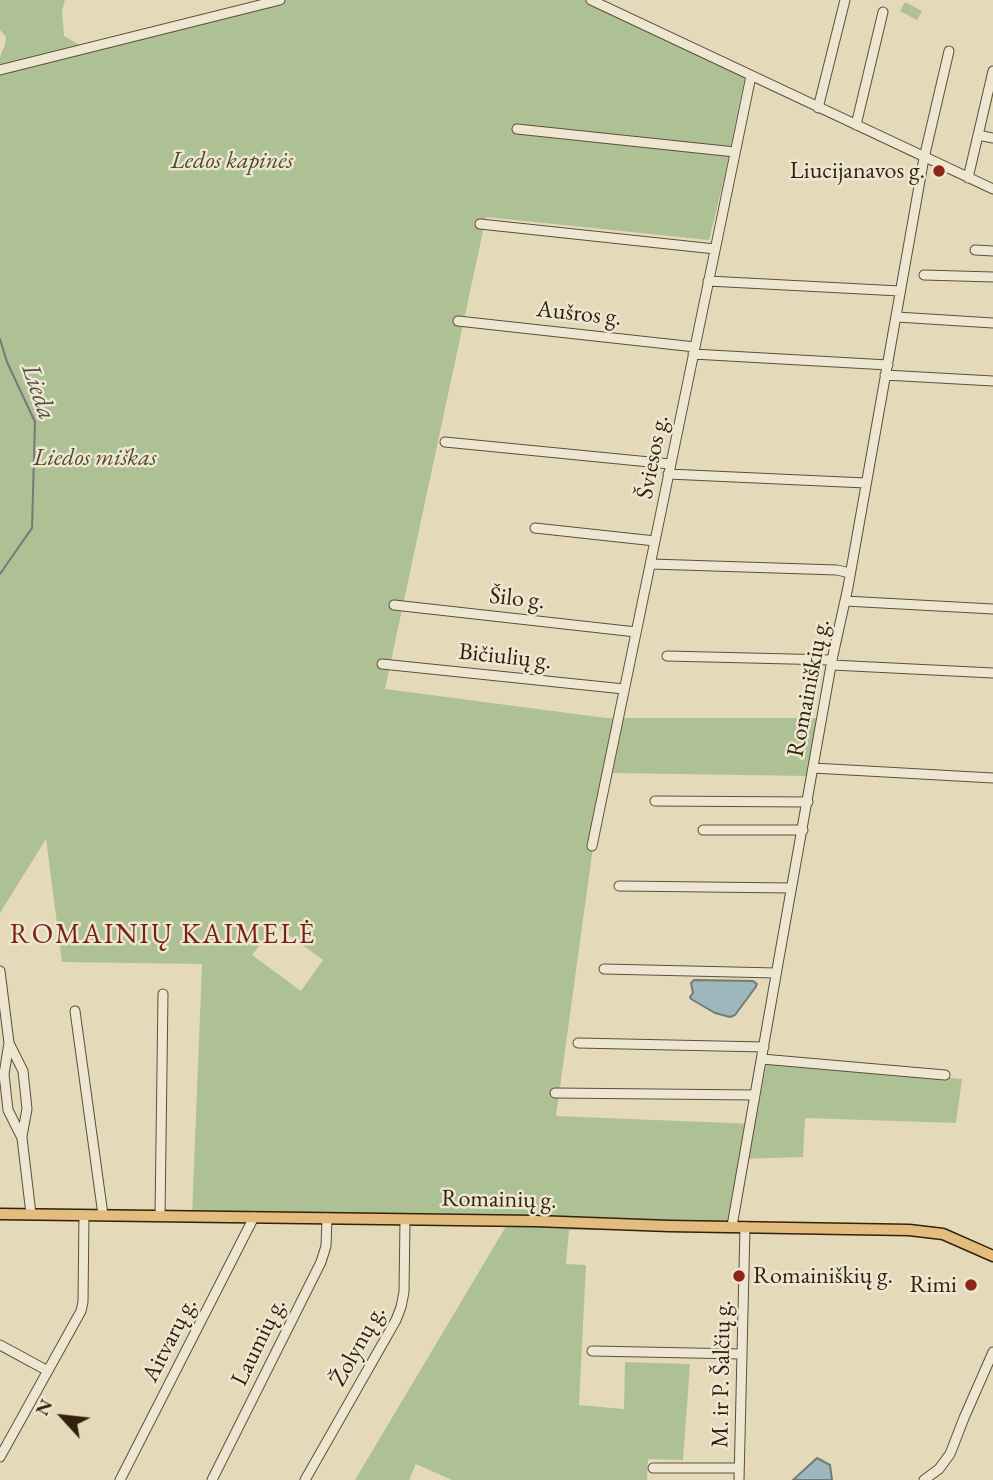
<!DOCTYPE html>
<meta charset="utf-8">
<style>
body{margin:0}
#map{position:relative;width:993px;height:1480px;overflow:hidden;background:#e4daba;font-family:"EB Garamond",serif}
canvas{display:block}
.north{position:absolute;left:28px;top:1382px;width:70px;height:70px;-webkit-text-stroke:5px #ede7d2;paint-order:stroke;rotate:297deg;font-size:19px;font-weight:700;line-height:28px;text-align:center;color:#33200d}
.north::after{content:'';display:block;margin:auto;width:24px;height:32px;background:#33200d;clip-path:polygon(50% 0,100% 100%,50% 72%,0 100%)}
</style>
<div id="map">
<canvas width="993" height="1480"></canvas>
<div class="north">N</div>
</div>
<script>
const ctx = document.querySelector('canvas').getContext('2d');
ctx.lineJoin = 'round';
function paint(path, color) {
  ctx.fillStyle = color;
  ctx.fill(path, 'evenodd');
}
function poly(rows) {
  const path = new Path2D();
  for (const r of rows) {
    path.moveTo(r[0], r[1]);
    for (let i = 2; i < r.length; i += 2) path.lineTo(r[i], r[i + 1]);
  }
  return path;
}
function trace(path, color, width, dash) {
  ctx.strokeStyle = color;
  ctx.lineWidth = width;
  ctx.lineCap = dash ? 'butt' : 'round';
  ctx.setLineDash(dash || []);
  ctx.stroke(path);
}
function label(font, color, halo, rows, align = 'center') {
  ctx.font = font + ' "EB Garamond",serif';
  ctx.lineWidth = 5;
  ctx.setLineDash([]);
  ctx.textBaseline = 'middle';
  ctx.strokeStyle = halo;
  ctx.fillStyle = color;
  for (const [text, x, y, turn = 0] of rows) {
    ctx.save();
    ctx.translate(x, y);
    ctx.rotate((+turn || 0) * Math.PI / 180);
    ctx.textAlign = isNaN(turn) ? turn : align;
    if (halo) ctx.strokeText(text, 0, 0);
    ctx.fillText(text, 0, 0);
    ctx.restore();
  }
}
const green = poly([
 [0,0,65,0,62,11,64,36,85,48,280,0,595,0,747,67,724,179,709,240,486,217,385,689,606,718,818,718,808,776,613,773,593,847,556,1116,755,1124,767,1061,962,1079,956,1123,805,1118,803,1157,739,1159,727,1230,569,1230,566,1264,586,1265,579,1405,624,1409,625,1362,690,1364,683,1460,648,1459,647,1480,452,1480,416,1464,409,1480,355,1480,508,1223,192,1216,202,964,62,962,46,839,0,913,0,56,5,45,6,37,0,30],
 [275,925,323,960,301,991,252,955],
 [905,2,922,11,917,20,900,11]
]);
const water = poly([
 [694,980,753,981,757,984,755,988,735,1015,730,1017,715,1013,691,999,690,997,693,993,691,983,694,980],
 [817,1458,830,1465,832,1480,793,1480,817,1458]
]);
const stream = poly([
 [0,339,7,362,35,422,32,528,0,574]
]);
const minor = poly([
 [591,0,993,189],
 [0,70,280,0],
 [818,108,845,0],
 [856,125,883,12],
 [517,129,735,152],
 [978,135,993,138],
 [968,178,993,71],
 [480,224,715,249],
 [975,250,993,251],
 [924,275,993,277],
 [708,281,900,291],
 [897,317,993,323],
 [458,321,695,347],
 [693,354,888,365],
 [885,375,993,381],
 [445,442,670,464],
 [668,474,866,483],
 [535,528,655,541],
 [651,564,837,570,850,573],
 [845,601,993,609],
 [394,605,636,632],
 [667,656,832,660],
 [382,664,624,689],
 [832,665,993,673],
 [813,768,993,778],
 [655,801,808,802],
 [703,830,803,830],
 [592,846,751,76],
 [619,886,791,888],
 [604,969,776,973],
 [0,971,9,1043,4,1074,8,1110,22,1138,31,1214],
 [75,1011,103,1215],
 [9,1043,23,1071,27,1109,22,1136],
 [578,1043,764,1047],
 [762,1059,945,1075],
 [555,1093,755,1095],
 [160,1216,163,994],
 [732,1226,779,958,832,660,848,587,924,158,949,51],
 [0,1345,48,1371],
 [592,1351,741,1354],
 [0,1457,81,1311,83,1302,84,1215],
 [653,1468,739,1468],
 [120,1480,254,1217],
 [212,1480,321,1262,326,1246,327,1218],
 [305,1480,396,1320,401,1307,404,1292,405,1220],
 [739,1480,745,1227],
 [924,1480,939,1469,950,1454,964,1418,993,1352]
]);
const major = poly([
 [0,1214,535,1221,669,1226,909,1230,943,1234,993,1256]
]);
const markers = [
 [939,171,7,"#8f2418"],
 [739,1276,7,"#8f2418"],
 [971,1285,7,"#8f2418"]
];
const parkNames = [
 ["Ledos kapinės",232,161],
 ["Liedos miškas",95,458]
];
const poiNames = [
 ["Liucijanavos g.",925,171],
 ["Romainiškių g.",753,1276,"left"],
 ["Rimi",957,1285]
];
const streetNames = [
 ["Aušros g.",579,314,6],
 ["Šviesos g.",653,457,-79],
 ["Šilo g.",517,599,6],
 ["Bičiulių g.",505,657,6],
 ["Romainiškių g.",809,688,-79],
 ["Romainių g.",499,1200,1],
 ["Aitvarų g.",170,1340,-63],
 ["Laumių g.",259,1342,-64],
 ["Žolynų g.",358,1346,-61],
 ["M. ir P. Šalčių g.",722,1374,-89]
];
const waterNames = [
 ["Lieda",38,392,71]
];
const quarterNames = [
 ["ROMAINIŲ KAIMELĖ",163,935]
];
paint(green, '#aec195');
paint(water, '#9db7bc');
trace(water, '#737b76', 2);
trace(stream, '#737b76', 2);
trace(minor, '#5f4e38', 11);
trace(major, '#33200d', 13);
trace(minor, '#ede7d2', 9);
trace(major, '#e2bd7d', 10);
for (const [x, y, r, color] of markers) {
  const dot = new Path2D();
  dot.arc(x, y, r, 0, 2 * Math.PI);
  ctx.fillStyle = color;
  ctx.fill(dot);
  trace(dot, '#ede7d2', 2.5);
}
label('italic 24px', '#52482f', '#ede7d2', parkNames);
label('24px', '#33200d', '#ede7d2', poiNames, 'right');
label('24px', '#33200d', '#ede7d2', streetNames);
label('italic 26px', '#534d42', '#ede7d2', waterNames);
ctx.letterSpacing = '2px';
label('28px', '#7a1f14', '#ede7d2', quarterNames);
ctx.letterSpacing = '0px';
</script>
